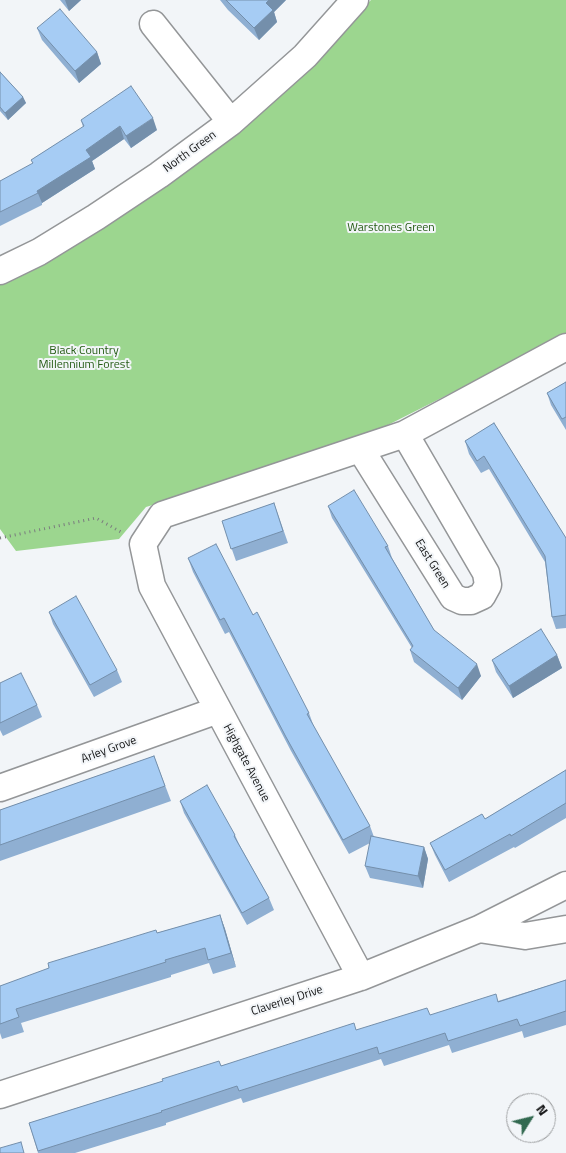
<!DOCTYPE html>
<style>
body{margin:0}
#map{position:relative;width:566px;height:1153px;overflow:hidden;background:#f2f5f8;font-family:"Titillium Web",sans-serif}
canvas{display:block}
.north{position:absolute;left:506px;top:1093px;width:50px;height:50px;box-sizing:border-box;background:#f2f5f8;border:1px solid #999b9d;border-radius:50%;rotate:54deg;font-size:14px;font-weight:700;line-height:20px;text-align:center;color:#131415}
.north::after{content:'';display:block;margin:auto;width:18px;height:22px;background:#326950;clip-path:polygon(50% 0,100% 100%,50% 72%,0 100%)}
</style>
<div id="map">
<canvas width="566" height="1153"></canvas>
<div class="north">N</div>
</div>
<script>
const ctx = document.querySelector('canvas').getContext('2d');
ctx.lineJoin = 'round';
function paint(path, color) {
  ctx.fillStyle = color;
  ctx.fill(path, 'evenodd');
}
function poly(rows) {
  const path = new Path2D();
  for (const r of rows) {
    path.moveTo(r[0], r[1]);
    for (let i = 2; i < r.length; i += 2) path.lineTo(r[i], r[i + 1]);
  }
  return path;
}
function trace(path, color, width, dash) {
  ctx.strokeStyle = color;
  ctx.lineWidth = width;
  ctx.lineCap = dash ? 'butt' : 'round';
  ctx.setLineDash(dash || []);
  ctx.stroke(path);
}
function label(font, color, halo, rows, align = 'center') {
  ctx.font = font + ' "Titillium Web",sans-serif';
  ctx.lineWidth = 4;
  ctx.setLineDash([]);
  ctx.textBaseline = 'middle';
  ctx.strokeStyle = halo;
  ctx.fillStyle = color;
  for (const [text, x, y, turn = 0] of rows) {
    ctx.save();
    ctx.translate(x, y);
    ctx.rotate((+turn || 0) * Math.PI / 180);
    ctx.textAlign = isNaN(turn) ? turn : align;
    if (halo) ctx.strokeText(text, 0, 0);
    ctx.fillText(text, 0, 0);
    ctx.restore();
  }
}
const green = poly([
 [371,0,566,0,566,335,382,428,245,477,146,507,119,539,16,551,0,529,0,278,266,105]
]);
const path = poly([
 [0,538,96,518,121,532]
]);
const street = poly([
 [153,24,231,122],
 [0,271,39,252,96,217,159,175,231,122,305,56,355,0],
 [361,450,453,597,462,601,471,601,482,596,488,585,486,573,405,434],
 [0,788,218,710],
 [479,929,525,936,566,929],
 [361,977,152,586,143,544,162,515,405,434,566,347],
 [0,1095,361,977,479,929,566,885]
]);
const wall = poly([
 [60,0,81,0,69,11],
 [220,0,286,0,274,12,277,22,259,40,228,10],
 [37,28,97,52,101,64,79,83,42,40],
 [0,72,23,97,26,103,8,120,0,111],
 [81,120,157,130,131,148,124,139,92,161,95,169,42,203,42,205,0,226,0,181,33,164,31,160,83,127],
 [566,382,566,430,551,405,547,393],
 [494,423,566,538,566,628,556,629,552,617,545,562,489,469,481,473,469,454,465,441],
 [274,503,288,543,236,561,222,521],
 [328,506,388,546,392,558,434,630,481,676,462,700,414,662,410,650,412,648,332,518],
 [188,558,253,615,309,713,314,727,370,826,374,837,424,847,428,859,423,888,370,878,365,866,370,843,349,854,291,751,229,632,225,634,193,572],
 [49,612,117,670,122,682,94,697,53,624],
 [557,655,562,668,513,698,496,672,492,660],
 [0,683,37,705,42,717,3,736,0,730],
 [154,756,171,801,0,861,0,810],
 [566,770,566,818,515,848,514,847,449,882,435,855,430,843,485,819],
 [180,801,235,835,239,844,269,898,274,910,247,925,184,813],
 [220,915,225,929,236,967,213,974,209,963,171,975,171,977,21,1023,24,1032,2,1039,0,1033,0,986,157,933],
 [566,980,566,1025,524,1038,522,1031,452,1053,449,1045,384,1066,381,1059,243,1103,241,1098,166,1123,166,1125,75,1153,38,1153,29,1123,163,1081,356,1030,498,1001]
]);
const shadedWall = poly([
 [65,0,81,0,69,11],
 [269,0,286,0,274,12,277,22,259,40,254,28,266,3],
 [97,52,101,64,79,83,75,71],
 [23,97,26,103,8,120,5,113],
 [153,118,157,130,131,148,126,136],
 [120,126,124,139,92,161,95,169,42,203,37,191,86,150],
 [557,655,562,668,513,698,509,686],
 [477,664,481,676,462,700,458,688],
 [424,847,428,859,423,888,418,876],
 [220,915,225,929,236,967,231,953]
]);
const building = poly([
 [226,0,269,0,266,3,273,10,254,28,226,0],
 [60,9,97,52,75,71,37,28,60,9],
 [0,72,23,97,5,113,0,107,0,72],
 [131,86,153,118,126,136,120,126,86,150,91,157,37,191,38,193,0,212,0,181,33,163,31,160,84,126,81,120,131,86],
 [566,382,566,417,562,419,547,393,566,382],
 [494,423,566,538,566,615,552,617,545,556,484,456,477,461,465,441,494,423],
 [354,490,388,546,385,547,434,630,477,664,458,688,410,650,413,646,328,506,354,490],
 [274,503,283,531,231,549,222,521,274,503],
 [216,544,253,615,257,612,309,713,307,714,370,826,343,840,286,737,224,618,220,620,188,558,216,544],
 [76,596,117,670,90,685,49,612,76,596],
 [541,629,557,655,509,686,492,660,541,629],
 [21,673,37,705,0,723,0,683,21,673],
 [154,756,165,786,0,845,0,810,154,756],
 [566,770,566,803,511,836,510,834,445,870,430,843,482,814,485,819,566,770],
 [207,785,235,835,234,836,269,898,242,913,180,801,207,785],
 [371,836,424,847,418,876,365,866,371,836],
 [220,915,231,953,208,960,205,948,165,960,166,962,16,1009,19,1017,0,1024,0,986,49,968,48,963,156,930,157,933,220,915],
 [566,980,566,1011,520,1026,517,1019,448,1041,445,1033,379,1054,377,1047,239,1091,237,1086,161,1111,162,1112,38,1151,29,1123,163,1081,162,1079,219,1061,221,1066,354,1023,356,1030,427,1008,430,1015,496,994,498,1002,566,980],
 [21,1142,24,1153,0,1153,0,1148,21,1142]
]);
const streetNames = [
 ["North Green",190,152,-36],
 ["East Green",432,564,58],
 ["Arley Grove",109,750,-20],
 ["Highgate Avenue",246,763,62],
 ["Claverley Drive",287,1001,-18]
];
const parkNames = [
 ["Warstones Green",391,228],
 ["Black Country",84,351],
 ["Millennium Forest",84,365]
];
paint(green, '#9cd68f');
trace(street, '#949698', 29);
trace(path, '#7a7c7e', 3, [1, 4]);
trace(street, '#fff', 26);
paint(wall, '#8fafd2');
paint(shadedWall, '#748fab');
paint(building, '#a6ccf4');
trace(building, '#748fab', 1);
label('12px', '#131415', '#f2f5f8', streetNames);
label('12px', '#255c15', '#f2f5f8', parkNames);
</script>
